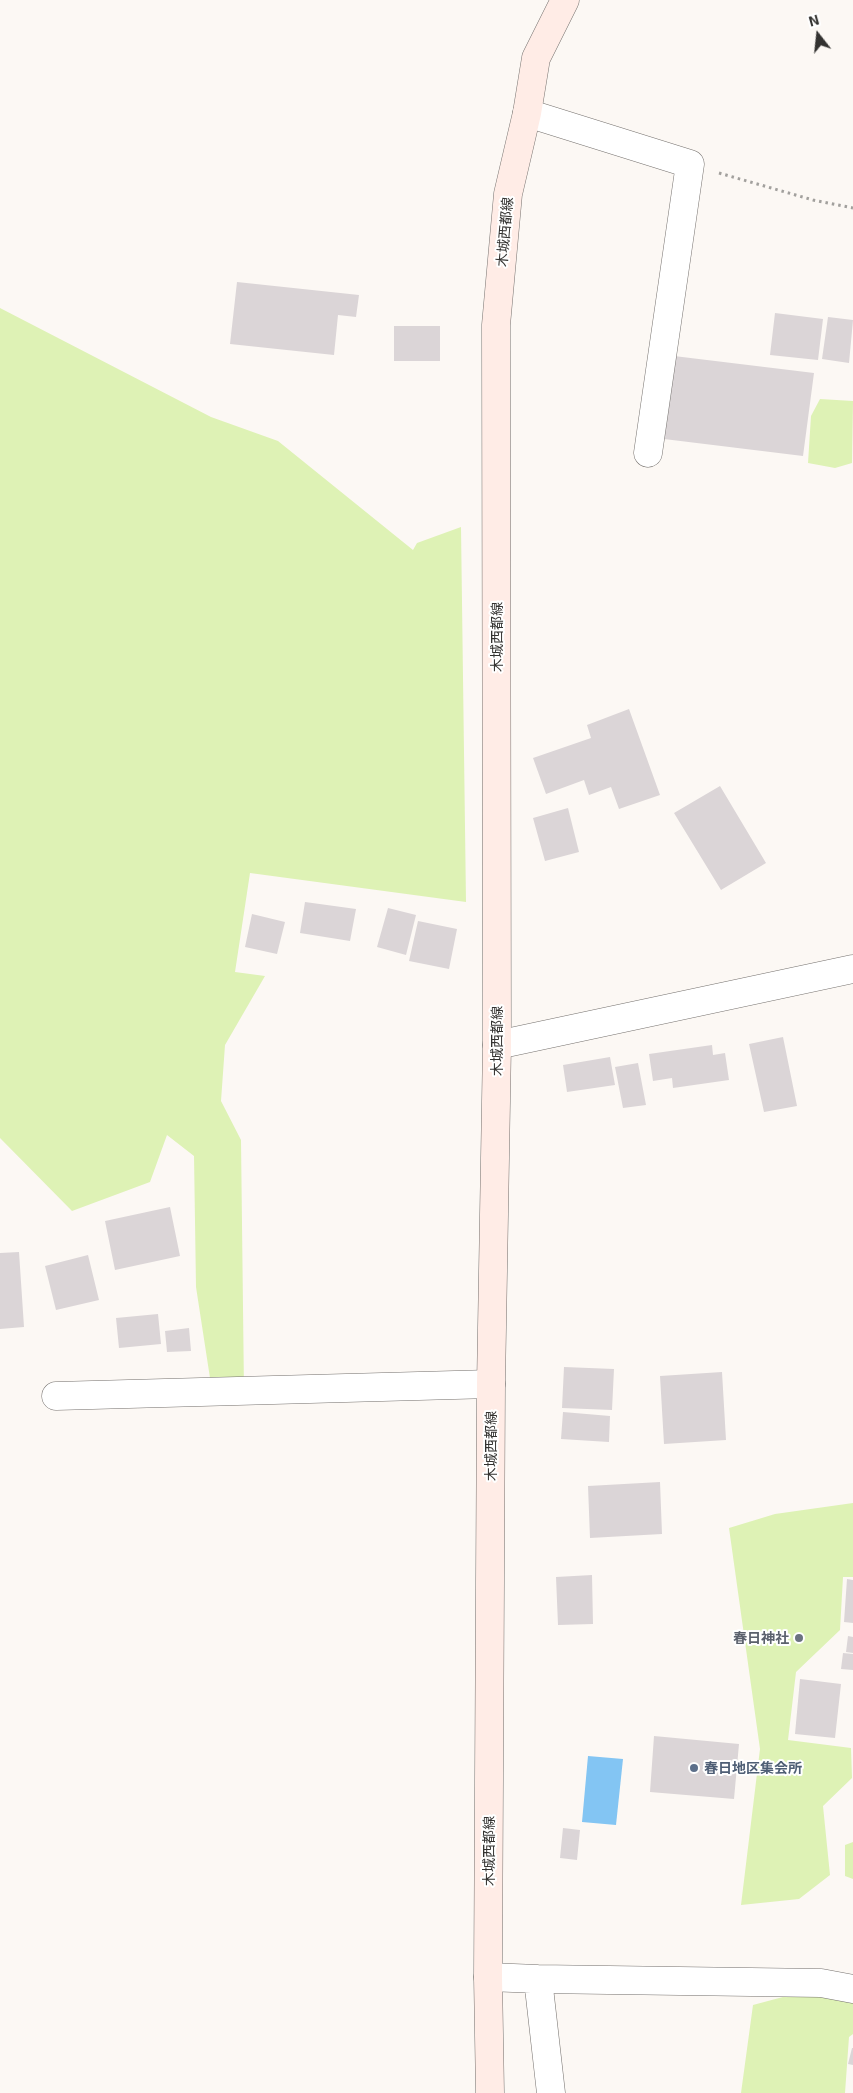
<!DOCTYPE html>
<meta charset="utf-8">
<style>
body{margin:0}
#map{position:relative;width:853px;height:2093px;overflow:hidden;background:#fcf8f4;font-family:"Exo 2",sans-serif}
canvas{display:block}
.north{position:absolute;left:793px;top:10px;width:50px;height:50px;-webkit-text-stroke:4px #fff;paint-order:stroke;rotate:344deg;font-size:14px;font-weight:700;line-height:20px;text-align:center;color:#333230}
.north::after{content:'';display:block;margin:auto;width:18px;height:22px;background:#333230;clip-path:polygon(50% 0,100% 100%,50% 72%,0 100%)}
</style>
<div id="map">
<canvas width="853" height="2093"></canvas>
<div class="north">N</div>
</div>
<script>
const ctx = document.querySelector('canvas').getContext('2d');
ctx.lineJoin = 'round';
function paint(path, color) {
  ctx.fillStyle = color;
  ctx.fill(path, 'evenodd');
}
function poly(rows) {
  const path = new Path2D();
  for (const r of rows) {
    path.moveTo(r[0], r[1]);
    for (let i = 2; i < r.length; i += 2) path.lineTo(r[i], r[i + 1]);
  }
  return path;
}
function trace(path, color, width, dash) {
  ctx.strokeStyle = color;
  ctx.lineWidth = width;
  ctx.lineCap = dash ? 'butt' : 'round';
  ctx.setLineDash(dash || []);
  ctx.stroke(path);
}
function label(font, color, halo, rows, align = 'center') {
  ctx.font = font + ' "Exo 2","Noto Sans JP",sans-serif';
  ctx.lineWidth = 4;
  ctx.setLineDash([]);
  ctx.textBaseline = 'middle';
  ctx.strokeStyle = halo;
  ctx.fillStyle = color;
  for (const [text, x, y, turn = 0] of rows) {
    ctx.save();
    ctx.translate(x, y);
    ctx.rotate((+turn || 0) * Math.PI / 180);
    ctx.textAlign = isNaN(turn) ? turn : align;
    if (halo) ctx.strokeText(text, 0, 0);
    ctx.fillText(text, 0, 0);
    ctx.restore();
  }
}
const green = poly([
 [0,308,211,417,278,441,413,550,417,543,461,527,466,902,250,873,235,972,265,976,225,1045,221,1101,241,1140,244,1391,212,1391,196,1287,194,1156,167,1135,150,1182,72,1211,0,1138],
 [820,399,853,401,852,463,835,468,808,463,811,416],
 [853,1503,853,1577,843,1577,840,1630,796,1672,788,1740,851,1748,852,1778,823,1806,830,1875,799,1899,741,1905,760,1749,729,1528,775,1514],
 [853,1842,853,1879,845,1876,845,1845],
 [809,1990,853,2001,853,2034,849,2037,845,2093,741,2093,753,2005]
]);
const water = poly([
 [588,1756,623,1759,616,1825,582,1822]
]);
const building = poly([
 [237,282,359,295,356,317,338,315,334,355,230,344],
 [775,313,823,319,818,360,770,355],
 [828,317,853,320,849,363,822,359],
 [394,326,440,326,440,361,394,361],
 [674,356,814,373,803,456,664,439],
 [629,709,660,795,619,809,611,787,589,795,584,780,546,794,533,758,591,738,587,725],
 [720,786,766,863,721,890,674,813],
 [568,808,579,852,545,861,533,818],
 [305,902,356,909,350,941,300,933],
 [388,908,416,915,406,955,377,947],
 [252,914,285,922,277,954,245,947],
 [418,921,457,929,449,969,409,961],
 [783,1037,797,1106,764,1112,749,1044],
 [712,1045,713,1055,725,1053,729,1080,673,1088,672,1078,653,1081,649,1054],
 [610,1057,615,1085,567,1092,563,1065],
 [638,1063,646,1105,623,1108,615,1067],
 [170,1207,180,1256,115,1270,105,1221],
 [19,1252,24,1327,0,1329,0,1253],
 [88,1255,99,1300,56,1310,45,1266],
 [158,1314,161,1344,119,1348,116,1318],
 [189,1328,191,1351,167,1352,165,1331],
 [564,1367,614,1369,612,1410,562,1408],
 [722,1372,726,1440,664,1444,660,1376],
 [563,1412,610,1416,609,1442,561,1439],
 [660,1482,662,1534,590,1538,588,1486],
 [592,1575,593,1624,558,1625,556,1577],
 [847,1579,853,1580,853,1623,844,1622],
 [848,1636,853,1637,853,1653,846,1652],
 [843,1653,853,1654,853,1670,841,1669],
 [800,1679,841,1684,835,1738,795,1734],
 [654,1736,739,1744,734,1799,650,1792],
 [563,1828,580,1830,577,1860,560,1858],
 [852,2048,853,2048,853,2065,848,2064]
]);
const path = poly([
 [719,173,813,200,853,208]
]);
const minor = poly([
 [527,113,690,164,648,453],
 [497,1045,853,969],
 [56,1396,491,1384],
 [488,1977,538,1979,821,1983,853,1989],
 [538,1979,551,2093]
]);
const secondary = poly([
 [490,2093,488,1977,491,1384,497,1045,496,325,508,194,527,113,536,58,565,0]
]);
const markers = [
 [799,1638,5,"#6b7280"],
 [694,1768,5,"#5c6f8a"]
];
const streetNames = [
 ["木城西都線",505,232,-85],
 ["木城西都線",497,637,-90],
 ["木城西都線",497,1041,-90],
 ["木城西都線",491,1446,-90],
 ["木城西都線",489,1851,-90]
];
const worshipNames = [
 ["春日神社",789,1638]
];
const serviceNames = [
 ["春日地区集会所",704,1768]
];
paint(green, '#def2b5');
paint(water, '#83c5f3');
paint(building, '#dbd5d7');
trace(minor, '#75716e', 29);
trace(secondary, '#75716e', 29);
trace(path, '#a2a09d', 3, [2.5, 4]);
trace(minor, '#fff', 28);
trace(secondary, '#ffece6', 28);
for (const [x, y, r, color] of markers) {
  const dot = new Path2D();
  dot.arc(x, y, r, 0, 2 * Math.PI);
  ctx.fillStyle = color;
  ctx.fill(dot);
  trace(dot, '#fff', 2);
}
label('14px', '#333230', '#fff', streetNames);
label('bold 14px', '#5b616d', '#fff', worshipNames, 'right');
label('bold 14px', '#4e5e75', '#fff', serviceNames, 'left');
</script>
